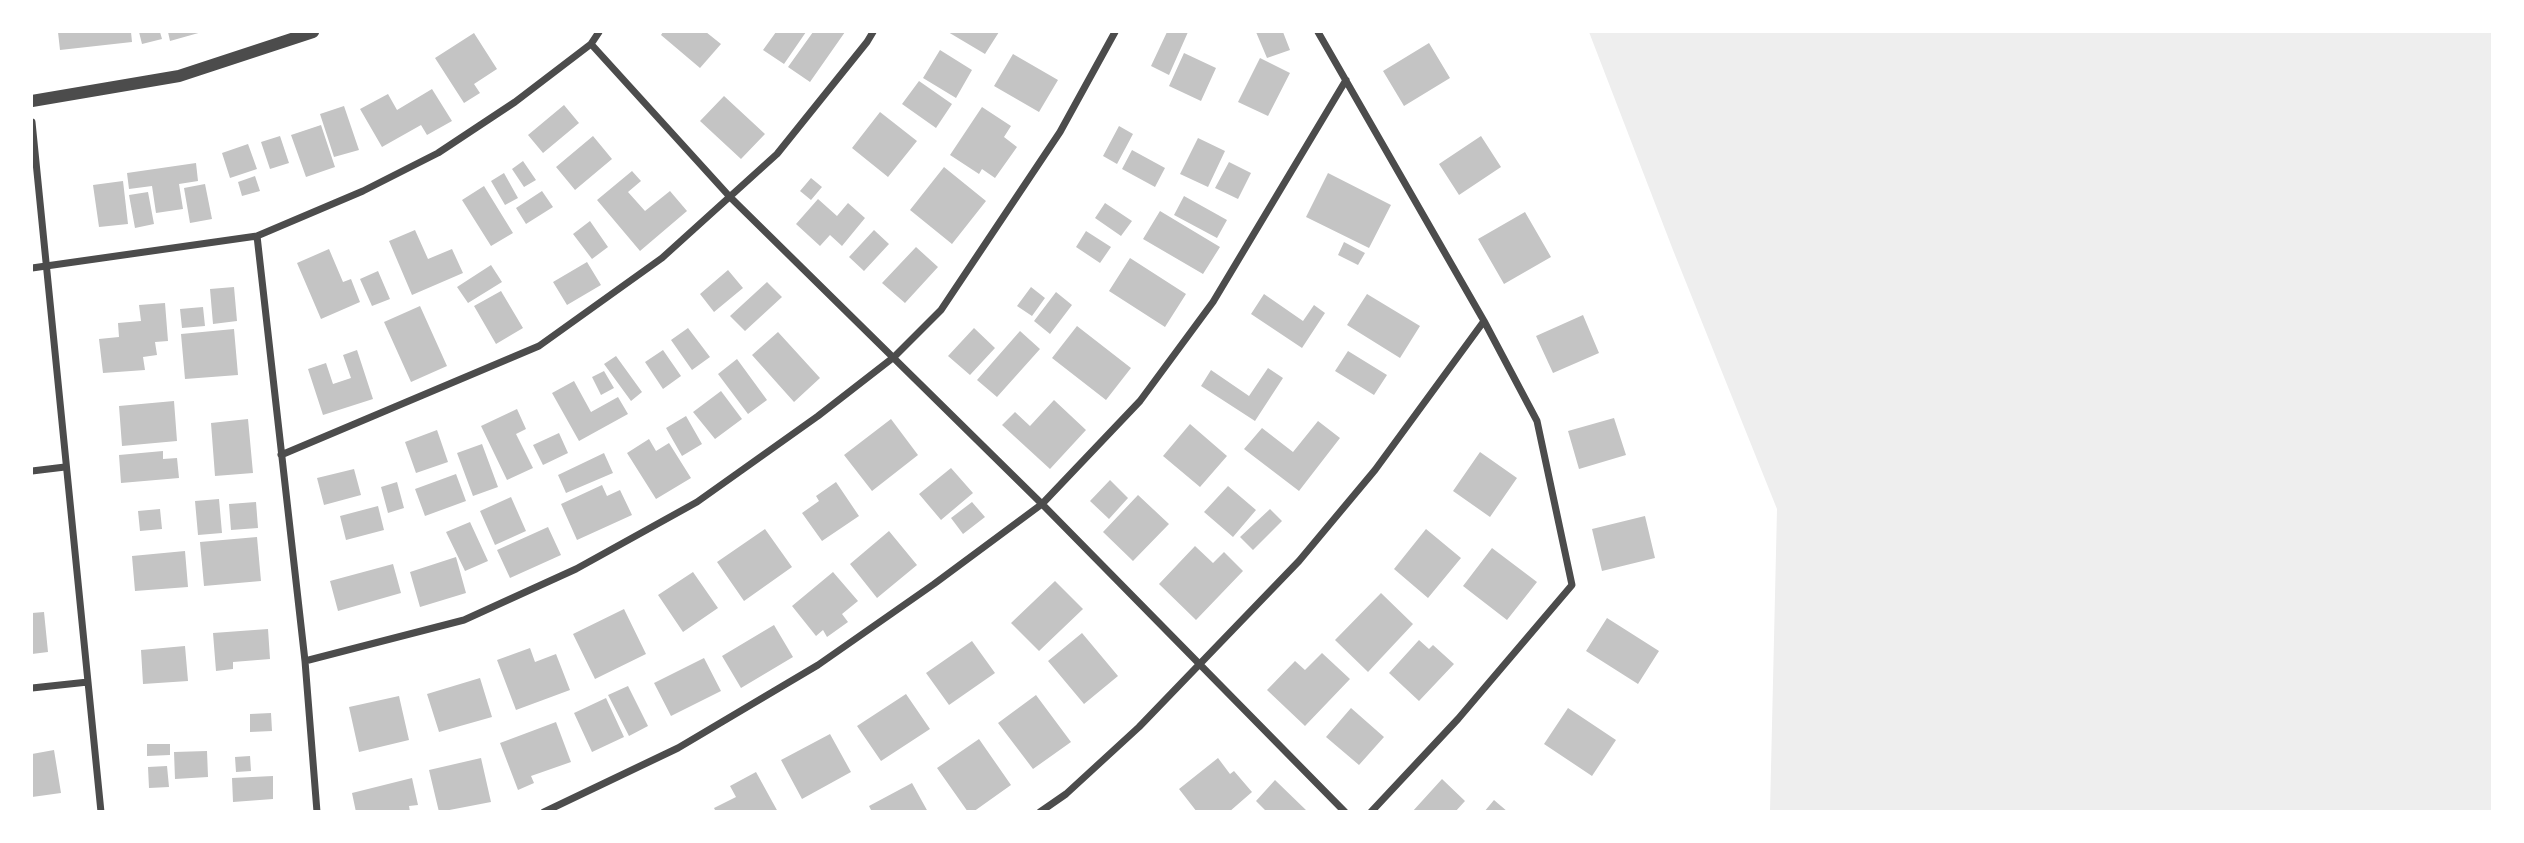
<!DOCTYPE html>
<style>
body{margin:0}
#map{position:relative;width:2524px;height:843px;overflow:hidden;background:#fff;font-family:"Sofia Sans Condensed",sans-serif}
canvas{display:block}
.frame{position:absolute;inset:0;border:33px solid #fff;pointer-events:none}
</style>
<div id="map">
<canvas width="2524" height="843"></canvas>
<div class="frame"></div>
</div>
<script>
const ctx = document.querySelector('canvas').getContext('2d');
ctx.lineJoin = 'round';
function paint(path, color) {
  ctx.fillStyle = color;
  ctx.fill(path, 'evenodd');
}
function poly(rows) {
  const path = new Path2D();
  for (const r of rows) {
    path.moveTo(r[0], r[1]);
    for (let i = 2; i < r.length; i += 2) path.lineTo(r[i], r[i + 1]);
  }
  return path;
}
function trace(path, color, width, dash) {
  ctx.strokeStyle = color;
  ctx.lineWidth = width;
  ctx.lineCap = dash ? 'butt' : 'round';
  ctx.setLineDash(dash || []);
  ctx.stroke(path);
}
const green = poly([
 [1589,32,2492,32,2492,811,1770,811,1777,509,1673,250]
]);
const building = poly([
 [58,32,131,32,132,42,60,50],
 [139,32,160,32,162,39,142,44],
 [168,32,202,32,170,41],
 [663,32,706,32,721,44,700,68,661,35],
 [776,32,806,32,784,64,763,50],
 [813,32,845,32,810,82,788,67],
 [948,32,999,32,985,54],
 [1167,32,1188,32,1169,75,1151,66],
 [1256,32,1283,32,1290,50,1267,58],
 [474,33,497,69,474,84,480,93,464,103,435,58],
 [1429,43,1450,78,1404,106,1383,71],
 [940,50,972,70,956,98,923,78],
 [1184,53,1216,68,1201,101,1169,86],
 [1013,54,1058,80,1039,112,994,86],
 [1260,58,1290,73,1268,116,1238,102],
 [919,81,952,104,936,128,902,104],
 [432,89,452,121,427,135,421,125,382,147,360,109,388,94,397,110],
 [724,96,765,134,741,159,700,121],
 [564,105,579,123,543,153,528,135],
 [344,106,359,150,334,157,320,114],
 [982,107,1011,126,1004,137,1017,147,995,178,982,169,979,174,950,155],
 [880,112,917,141,888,177,852,148],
 [321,125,335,167,306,177,291,135],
 [1119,126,1133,134,1117,164,1103,156],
 [280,136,289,163,270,169,261,142],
 [593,136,612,159,575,190,556,167],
 [1481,136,1501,167,1459,195,1439,164],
 [1198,138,1225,151,1208,187,1180,174],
 [248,144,257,169,230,178,222,153],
 [1132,150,1165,168,1155,187,1122,169],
 [523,161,536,180,524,187,512,169],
 [1229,162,1251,173,1238,199,1215,188],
 [196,163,198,181,179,184,183,209,156,213,152,186,129,189,127,173],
 [944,167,986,201,952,244,910,210],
 [632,171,641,181,628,192,645,211,670,191,687,211,640,251,597,200],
 [504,173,518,198,505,205,491,181],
 [1328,173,1391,205,1369,248,1306,217],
 [255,176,260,191,242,196,238,182],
 [811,178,822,187,811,200,800,191],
 [123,181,128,224,99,227,93,185],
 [205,184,212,219,190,223,184,188],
 [484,186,513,233,491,246,462,200],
 [542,191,553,207,526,224,516,208],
 [148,192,154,224,135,228,129,195],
 [1184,196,1227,220,1217,238,1174,215],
 [818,199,837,216,848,203,865,218,842,246,830,235,820,246,796,224],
 [1105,203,1132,221,1121,236,1095,218],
 [1160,211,1220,247,1203,274,1143,239],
 [1525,212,1551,257,1504,284,1478,239],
 [590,221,608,247,592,259,573,234],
 [415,230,428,259,452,249,463,273,412,295,389,241],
 [874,230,889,244,864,271,849,257],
 [1086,231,1111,247,1100,263,1076,247],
 [1344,242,1365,253,1358,265,1338,255],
 [916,247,938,267,905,303,882,283],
 [329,249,343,282,351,279,360,302,321,319,297,263],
 [1130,258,1186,294,1165,327,1109,291],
 [587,262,601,285,567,305,553,282],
 [491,265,502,282,468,303,457,287],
 [728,270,743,288,714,312,700,294],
 [378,271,390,299,372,306,360,279],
 [767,282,782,297,745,331,730,316],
 [234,287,237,321,213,324,210,289],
 [1031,287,1045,298,1032,316,1017,306],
 [501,291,523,328,496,344,474,306],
 [1056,292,1072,305,1050,334,1034,321],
 [1264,294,1303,321,1314,305,1325,313,1302,348,1251,314],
 [1367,294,1420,326,1400,358,1347,325],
 [165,303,168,341,155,342,157,355,143,357,145,370,103,373,99,339,119,337,118,323,141,321,139,305],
 [420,306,447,366,411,382,384,322],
 [203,307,205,326,182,328,180,309],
 [1583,315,1599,353,1553,373,1536,336],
 [1077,326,1131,368,1106,400,1052,358],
 [688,328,710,357,692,370,671,340],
 [974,328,995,348,970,375,948,356],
 [234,329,238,375,185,379,181,334],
 [1020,331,1040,349,997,397,977,380],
 [778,332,820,378,794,402,752,355],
 [357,350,373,399,323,415,308,369,326,363,333,384,351,378,343,355],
 [663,350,681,376,663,389,645,362],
 [1348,351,1387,375,1374,395,1335,371],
 [616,356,642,392,631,401,604,364],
 [737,359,767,400,748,414,718,374],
 [1268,368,1283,378,1255,421,1201,386,1211,370,1249,396],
 [604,371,614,388,601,395,592,377],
 [574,381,591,412,618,397,628,414,579,441,552,393],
 [721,391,742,419,715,439,693,412],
 [1054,400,1086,430,1050,469,1002,425,1015,412,1030,426],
 [174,401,177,441,122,446,119,406],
 [517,409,526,429,516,434,533,468,507,480,481,426],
 [686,416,702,444,682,456,666,428],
 [1614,418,1626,455,1579,469,1568,431],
 [248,419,253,473,215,476,211,423],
 [891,419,918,455,872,491,844,455],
 [1318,421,1340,438,1299,491,1244,449,1262,428,1293,452],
 [1190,424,1227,456,1200,487,1163,456],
 [437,430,448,462,416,473,405,442],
 [559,433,568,453,543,465,533,445],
 [649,439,656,451,669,443,691,478,656,499,627,453],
 [482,444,498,487,473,496,457,453],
 [163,451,163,459,177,458,179,478,121,483,119,455],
 [1480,452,1517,478,1490,517,1453,491],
 [604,453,613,473,566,493,558,475],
 [951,468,973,493,941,520,919,494],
 [354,469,361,495,324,505,317,478],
 [456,474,466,501,425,516,415,489],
 [1110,480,1128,498,1109,519,1090,501],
 [397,482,404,508,388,513,381,487],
 [836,482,859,516,822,541,802,513,819,501,816,496],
 [602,485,607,496,620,490,632,515,577,540,561,504],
 [1228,486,1256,510,1233,537,1204,512],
 [1138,495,1169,524,1133,561,1103,532],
 [511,497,526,531,495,545,480,511],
 [219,499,222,533,198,535,195,501],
 [256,502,258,528,231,530,229,504],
 [972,502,985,517,963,534,951,518],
 [378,506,384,530,346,540,340,516],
 [160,509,162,529,140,531,138,511],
 [1270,509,1282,521,1253,550,1240,537],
 [1645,516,1655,558,1602,571,1592,529],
 [470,522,488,561,465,571,446,532],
 [548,527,561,555,510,578,497,550],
 [765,529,792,567,744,601,717,562],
 [1426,529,1461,558,1428,598,1394,569],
 [889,531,917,565,877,598,850,564],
 [257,537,261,581,204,586,200,542],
 [1195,546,1213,563,1224,552,1243,571,1196,620,1159,584],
 [1492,548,1537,582,1507,620,1463,586],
 [185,551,188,587,135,591,132,556],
 [456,557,466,593,420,607,410,572],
 [393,564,401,593,338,611,330,581],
 [693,572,718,608,683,632,658,595],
 [833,572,858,601,842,614,848,622,827,637,823,630,816,636,792,606],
 [1055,581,1083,609,1039,651,1011,623],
 [1381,593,1413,624,1368,672,1335,640],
 [624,609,646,654,595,679,573,634],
 [44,612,48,652,32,654,32,613],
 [1607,618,1659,651,1638,684,1586,651],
 [774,625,793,657,741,688,722,656],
 [268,629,270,659,233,662,233,669,216,671,213,633],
 [1082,633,1118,676,1084,704,1048,661],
 [1419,640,1429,649,1433,645,1454,664,1419,701,1389,673],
 [972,641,995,673,949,705,926,673],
 [185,646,188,681,143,684,141,650],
 [530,648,535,662,556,654,570,690,516,710,497,660],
 [1322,653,1350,679,1305,726,1267,690,1295,661,1305,670],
 [704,658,721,691,671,716,654,683],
 [480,678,492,717,439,732,427,694],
 [628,686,648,726,629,736,608,695],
 [906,694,930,729,881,761,857,726],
 [1036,695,1071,742,1033,769,998,723],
 [399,696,409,740,359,752,349,707],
 [606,698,624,737,592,752,574,713],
 [1351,708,1384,737,1359,765,1326,737],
 [1568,708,1616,740,1592,776,1544,744],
 [271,713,272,731,250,732,250,714],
 [556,722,571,762,531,776,534,783,518,790,500,743],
 [830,734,851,772,802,799,781,760],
 [979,739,1011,785,973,812,968,812,937,768],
 [147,744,170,744,170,755,147,756],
 [54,750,61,793,32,797,32,754],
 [207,751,208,777,175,779,174,752],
 [250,756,251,771,236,772,235,757],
 [481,758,491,802,439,812,429,770],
 [1218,758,1230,774,1234,771,1252,792,1229,812,1197,812,1179,789],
 [167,766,169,787,149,788,148,767],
 [756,772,778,812,716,812,714,808,736,797,730,786],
 [273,776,273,799,233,802,232,778],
 [412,778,418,805,409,806,410,812,356,812,352,793],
 [1442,779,1465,801,1455,812,1412,812],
 [1275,780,1308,812,1267,812,1256,801],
 [912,783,928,812,872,812,869,806],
 [1494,800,1508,812,1484,812]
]);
const minor = poly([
 [591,44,730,197,1042,504,1345,812],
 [32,122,101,812],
 [257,236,305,661,317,812],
 [32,268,257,236,363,191,438,153,515,102,591,44,599,32],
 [281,455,539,346,662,258,777,154,867,42,873,32],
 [32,471,65,467],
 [305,661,464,620,576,569,697,502,818,416,894,357,941,310,1060,132,1115,32],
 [32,688,88,682],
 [544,812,678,748,818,665,934,584,1042,504,1140,401,1213,302,1346,80],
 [1040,812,1066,794,1139,727,1299,561,1375,470,1484,321,1318,32],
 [1371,812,1458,719,1572,585,1537,421,1484,321]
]);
const tertiary = poly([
 [32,101,179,76,313,32]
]);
paint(green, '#eee');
paint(building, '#c4c4c4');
trace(minor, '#4c4c4c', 7);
trace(tertiary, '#4c4c4c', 12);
</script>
